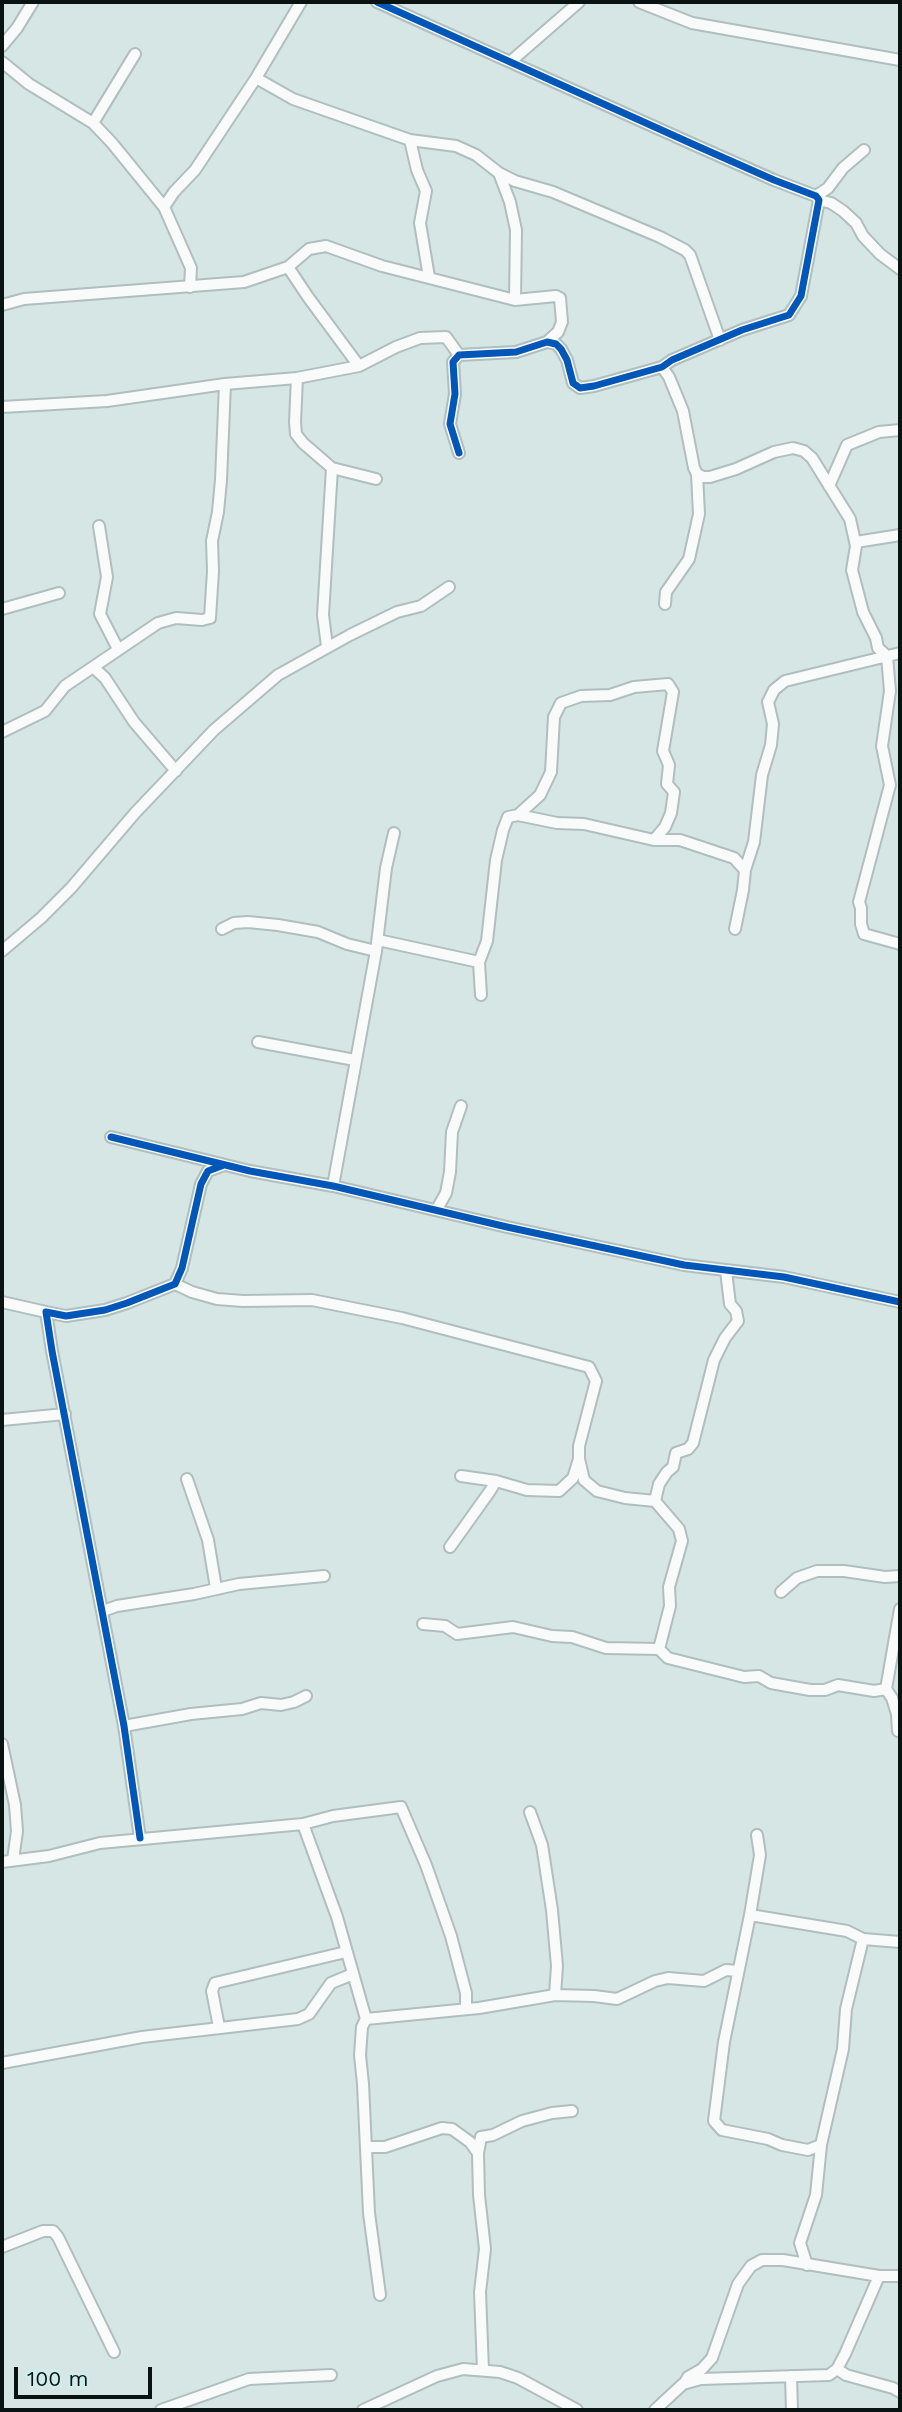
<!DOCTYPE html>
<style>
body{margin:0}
#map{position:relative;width:902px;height:2412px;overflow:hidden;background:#d5e6e5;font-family:"Work Sans",sans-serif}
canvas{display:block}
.frame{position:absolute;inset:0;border:4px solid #081312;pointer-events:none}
.scale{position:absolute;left:14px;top:2367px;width:138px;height:32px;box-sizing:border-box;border:4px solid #081312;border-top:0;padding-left:9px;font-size:21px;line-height:24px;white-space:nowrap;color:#081312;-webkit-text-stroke:5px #ceedeb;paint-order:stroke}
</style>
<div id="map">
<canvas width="902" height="2412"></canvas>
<div class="frame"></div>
<div class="scale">100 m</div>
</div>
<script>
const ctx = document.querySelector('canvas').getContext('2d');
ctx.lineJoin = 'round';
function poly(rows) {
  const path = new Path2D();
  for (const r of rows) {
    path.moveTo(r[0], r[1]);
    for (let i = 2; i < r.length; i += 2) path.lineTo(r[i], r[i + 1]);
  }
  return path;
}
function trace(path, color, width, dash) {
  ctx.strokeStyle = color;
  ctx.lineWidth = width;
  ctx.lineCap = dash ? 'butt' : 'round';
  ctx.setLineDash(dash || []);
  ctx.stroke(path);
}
const street = poly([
 [377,2,697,146,774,180,816,196,819,200,801,296,789,315,742,330,672,360,662,367,594,386,580,388,573,383,567,360,561,349,556,344,547,342,516,352,459,355,453,362,455,394,450,424,459,453],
 [639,2,692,23,900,60],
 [2,46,17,28,33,2],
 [2,62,29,84,93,123,112,143,164,207,191,268,190,287],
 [510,62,579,2],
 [256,78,293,99,410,140,456,146,476,155,499,173,515,181,553,192,660,237,685,250,690,255,720,340],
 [93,123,135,54],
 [410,140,417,170,426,191,420,223,429,277],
 [499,173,510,202,516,230,515,300],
 [816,196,828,188,843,168,864,150],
 [819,200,831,203,843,211,856,223,863,236,880,254,900,269],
 [164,207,174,192,195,170,256,78,301,2],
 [288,267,309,249,326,246,382,266,515,300,556,296,560,298,562,322,558,332,547,342],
 [2,305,24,299,244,282,288,267,308,297,359,366],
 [662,367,669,377,683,411,694,468,697,474,703,477,710,477,736,469,774,452,793,448,804,451,812,458,850,519,856,546,852,570,863,612,876,638,878,648,887,656,890,691,882,746,890,785,859,902,861,908,861,924,864,934,900,944],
 [297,378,295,422,296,434,303,443,332,468,376,479],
 [2,407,107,401,225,384,297,378,359,366,396,347,420,338,446,337,459,355],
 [829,486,847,445,879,432,900,430],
 [99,526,107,577,100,614,118,649],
 [856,542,900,535],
 [665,604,666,592,689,559,699,514,697,474],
 [2,609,59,593],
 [327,646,323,615,332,468],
 [93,667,105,678,134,722,176,771],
 [2,732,45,711,65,686,158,623,176,618,202,620,210,618,213,571,212,541,218,512,221,480,225,384],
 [518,815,540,795,551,772,554,717,561,703,581,696,610,695,634,687,668,684,673,692,663,751,669,765,667,784,674,792,671,813,665,827,654,840],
 [745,870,754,842,762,775,771,745,773,724,768,702,774,690,785,681,900,653],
 [222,929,234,923,248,922,278,925,318,932,347,944,376,951],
 [378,940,479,962,487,941,496,860,503,830,508,817,518,815,557,823,584,824,654,840,680,840,734,858,745,870,743,890,735,929],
 [2,951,41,918,71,888,135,813,214,730,278,675,350,635,397,612,421,606,449,587],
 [479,962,481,995],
 [258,1042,355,1060],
 [111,1137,250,1171,333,1186,507,1227,684,1265,784,1277,900,1302],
 [333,1186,376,951,386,868,394,833],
 [437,1209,446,1193,450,1172,452,1132,461,1106],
 [175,1284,192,1292,217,1299,243,1301,312,1300,402,1318,589,1367,596,1381,579,1446,579,1459,584,1480,597,1491,625,1498,655,1501,679,1529,682,1541,669,1587,670,1606,659,1649],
 [2,1302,46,1312],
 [2,1420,65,1414],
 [461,1476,496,1481,527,1490,559,1491,573,1478,579,1459],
 [187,1479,208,1540,216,1588],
 [655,1501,659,1484,667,1472,673,1467,676,1453,688,1449,693,1443,714,1360,725,1338,738,1321,736,1311,730,1304,726,1271],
 [450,1547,490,1491,496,1481],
 [781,1592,797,1578,817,1571,844,1571,885,1577,900,1576],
 [103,1611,117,1606,194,1594,239,1584,324,1576],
 [423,1624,445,1626,457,1634,513,1627,552,1636,572,1637,606,1648,659,1649,668,1658,744,1677,759,1676,771,1683,810,1690,825,1690,838,1685,874,1691,886,1689],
 [124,1726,191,1714,242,1709,261,1703,281,1705,294,1702,306,1696],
 [898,1731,897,1714,892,1698,886,1689,900,1609],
 [2,1744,15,1805,17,1831,13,1860],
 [530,1812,542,1845,552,1910,557,1966,555,1995],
 [303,1824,337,1917,366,2019,362,2027,360,2055,363,2084,369,2213,380,2295],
 [757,1835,760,1855,750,1915,847,1931,863,1939],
 [140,1838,124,1726,52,1351,46,1312,66,1316,105,1310,127,1303,175,1284,182,1268,201,1184,208,1171,224,1165],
 [2,1862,49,1856,100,1843,303,1824,333,1816,401,1807,426,1865,451,1936,466,1993,466,2008],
 [750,1915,724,2042,714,2121,722,2130,768,2139,782,2145,808,2150,821,2145],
 [366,2019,479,2008,555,1995,594,1996,617,1999,655,1981,668,1978,704,1981,726,1970,738,1971],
 [219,2027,212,1991,215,1983,346,1952],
 [2,2063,142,2037,298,2019,309,2014,331,1983,353,1974],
 [366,2147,385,2147,442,2128,452,2129,470,2142,478,2153,479,2195,485,2249,480,2292,483,2370],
 [478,2153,481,2137,493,2135,522,2121,552,2113,572,2111],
 [2,2247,43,2231,53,2231,58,2237,114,2352],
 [807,2265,800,2243,816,2195,821,2145,843,2049,846,2009,863,1939,900,1942],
 [837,2369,846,2375,893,2388,900,2392],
 [791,2376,792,2410],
 [685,2382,688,2377,702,2369,712,2358,738,2284,751,2266,762,2260,783,2260,879,2276,900,2276],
 [161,2410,249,2379,331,2375],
 [363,2410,437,2376,463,2369,500,2372,518,2378,577,2410],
 [655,2410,683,2384,701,2379,829,2375,837,2369,845,2354,879,2276]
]);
const cycleway = poly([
 [377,2,697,146,774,180,816,196,819,200,801,296,789,315,742,330,672,360,662,367,594,386,580,388,573,383,567,360,561,349,556,344,547,342,516,352,459,355,453,362,455,394,450,424,459,453],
 [111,1137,250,1171,333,1186,507,1227,684,1265,784,1277,900,1302],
 [140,1838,124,1726,52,1351,46,1312,66,1316,105,1310,127,1303,175,1284,182,1268,201,1184,208,1171,224,1165]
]);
trace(street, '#b0bebd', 14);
trace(street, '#f9fbfb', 10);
trace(cycleway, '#0057b8', 7);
</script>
